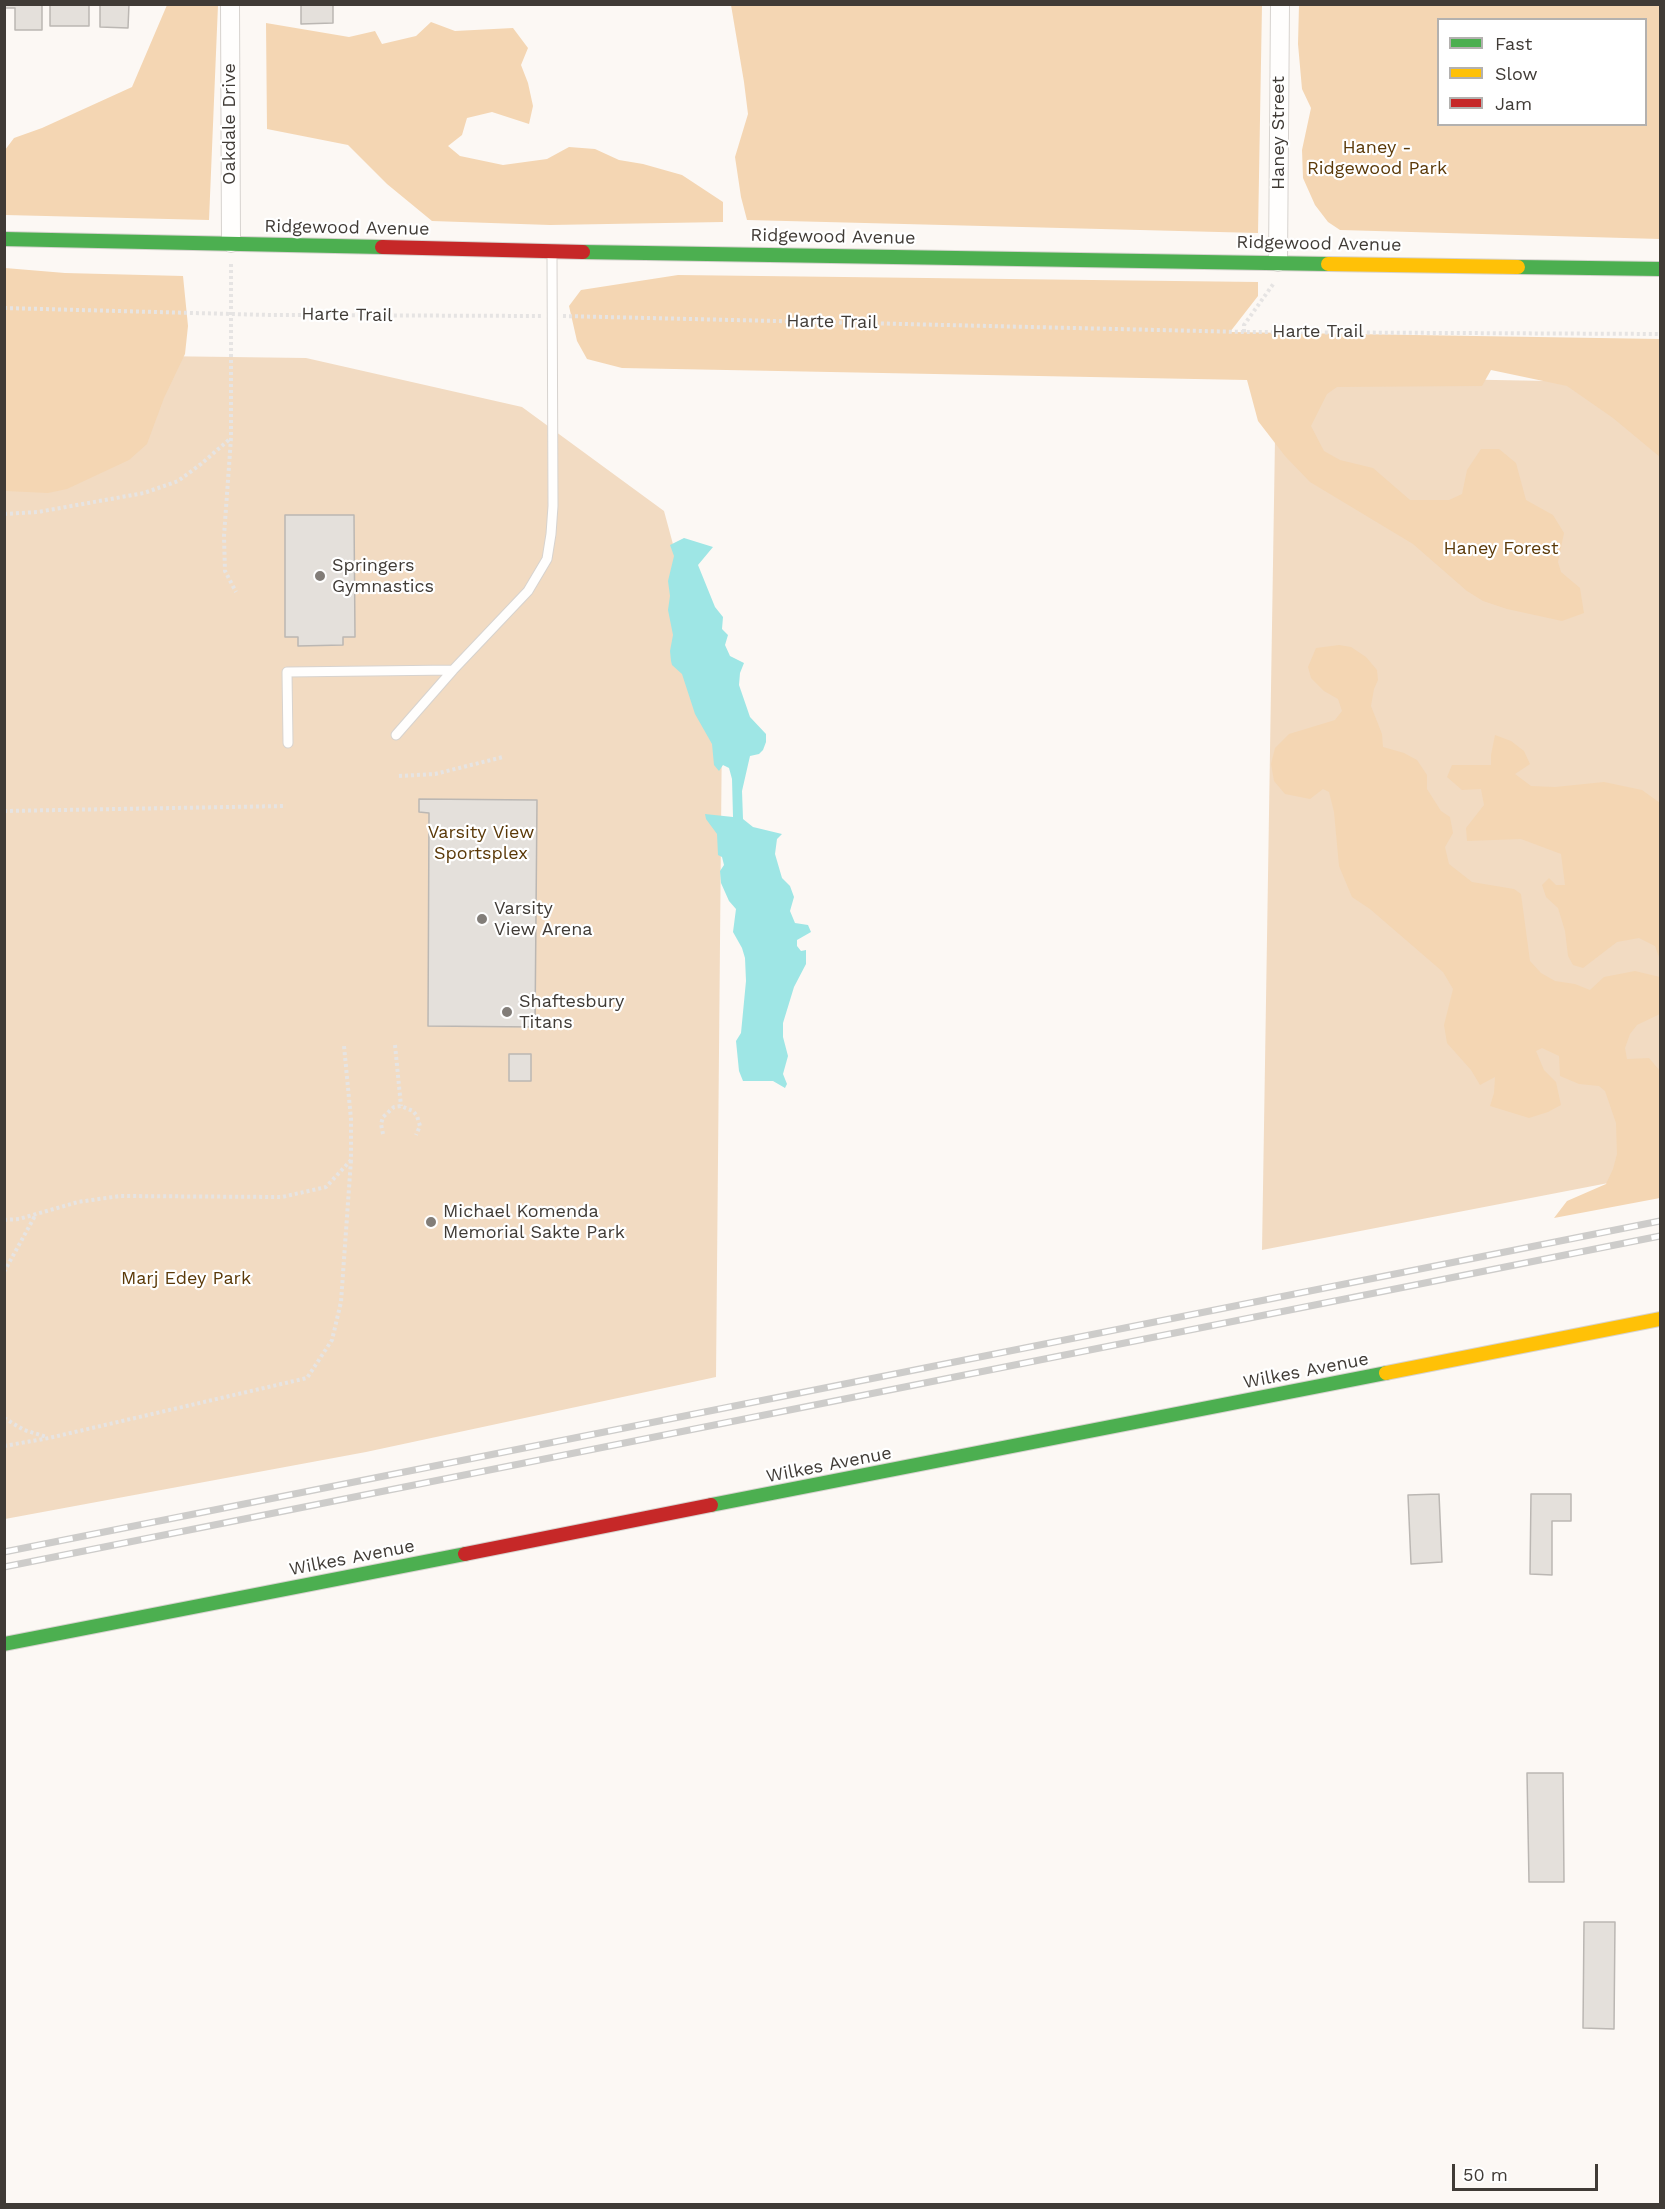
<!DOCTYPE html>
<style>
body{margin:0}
#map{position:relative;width:1665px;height:2209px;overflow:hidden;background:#fcf8f4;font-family:"Work Sans",sans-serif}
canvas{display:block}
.frame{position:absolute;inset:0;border:6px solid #403b36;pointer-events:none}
.legend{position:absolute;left:1437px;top:18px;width:210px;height:108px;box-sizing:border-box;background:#fff;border:2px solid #b3b1af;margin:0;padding:8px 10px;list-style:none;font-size:18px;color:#403b36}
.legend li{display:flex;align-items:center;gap:12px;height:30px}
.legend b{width:30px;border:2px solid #b3b1af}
.scale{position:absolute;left:1452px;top:2164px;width:146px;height:27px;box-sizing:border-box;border:3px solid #403b36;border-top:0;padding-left:8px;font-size:18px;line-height:21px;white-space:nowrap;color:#403b36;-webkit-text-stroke:4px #fff;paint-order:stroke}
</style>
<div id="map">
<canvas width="1665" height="2209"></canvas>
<div class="frame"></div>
<ul class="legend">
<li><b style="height:8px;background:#4caf50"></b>Fast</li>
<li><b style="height:8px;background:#ffc107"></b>Slow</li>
<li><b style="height:8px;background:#c62828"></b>Jam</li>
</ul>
<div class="scale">50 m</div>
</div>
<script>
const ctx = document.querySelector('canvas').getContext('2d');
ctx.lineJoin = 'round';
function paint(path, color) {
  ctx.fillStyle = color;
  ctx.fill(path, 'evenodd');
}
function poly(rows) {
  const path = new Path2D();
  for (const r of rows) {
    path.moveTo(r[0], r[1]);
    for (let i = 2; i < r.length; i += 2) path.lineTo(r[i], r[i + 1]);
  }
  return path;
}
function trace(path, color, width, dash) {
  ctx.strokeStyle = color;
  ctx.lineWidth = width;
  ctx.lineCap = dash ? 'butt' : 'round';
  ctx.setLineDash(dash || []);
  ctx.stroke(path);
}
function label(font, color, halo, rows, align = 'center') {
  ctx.font = font + ' "Work Sans",sans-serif';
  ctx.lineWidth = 4.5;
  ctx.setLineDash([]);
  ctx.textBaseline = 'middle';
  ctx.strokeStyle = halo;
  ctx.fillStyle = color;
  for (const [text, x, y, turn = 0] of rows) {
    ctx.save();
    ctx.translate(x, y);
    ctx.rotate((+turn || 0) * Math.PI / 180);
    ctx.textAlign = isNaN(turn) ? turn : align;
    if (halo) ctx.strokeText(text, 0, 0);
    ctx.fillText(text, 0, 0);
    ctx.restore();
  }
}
const green = poly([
 [5,354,306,358,522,407,664,511,722,725,716,1377,366,1452,5,1519],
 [1276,376,1660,383,1660,1173,1262,1250]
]);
const forest = poly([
 [167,5,218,5,209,220,5,215,5,150,14,138,42,128,132,87],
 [731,5,1262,5,1258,233,747,220,741,197,735,157,748,114,744,82],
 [1299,5,1660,5,1660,239,1340,230,1328,222,1315,205,1303,178,1302,150,1311,108,1302,89,1298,44],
 [1438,20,1646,20,1646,124,1438,124],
 [431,22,455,31,513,28,528,48,521,65,528,83,533,106,529,124,492,112,467,118,462,135,448,146,460,156,503,165,547,159,569,147,595,149,619,160,643,164,682,175,723,202,723,222,550,225,432,221,387,184,348,145,267,129,266,23,349,37,375,31,382,44,416,36],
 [5,268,65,273,183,276,188,326,185,354,164,398,147,444,129,460,67,489,48,493,5,491],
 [678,275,1258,282,1258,296,1230,332,1660,339,1660,457,1613,418,1567,386,1491,370,1482,386,1337,387,1327,394,1311,426,1324,451,1340,460,1373,468,1410,500,1449,500,1462,494,1467,470,1481,449,1499,449,1516,463,1526,500,1553,515,1564,533,1558,562,1561,572,1580,588,1584,613,1562,621,1507,609,1483,601,1467,591,1413,544,1310,482,1285,456,1258,421,1247,380,622,368,587,359,577,341,569,306,581,290],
 [1339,645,1351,647,1366,657,1377,670,1378,680,1374,689,1371,706,1382,734,1383,747,1404,753,1417,760,1427,775,1427,789,1441,811,1450,817,1453,833,1445,847,1449,864,1472,882,1514,889,1521,894,1530,961,1541,973,1555,981,1575,984,1590,990,1604,977,1635,971,1660,977,1660,1014,1637,1025,1630,1034,1625,1048,1627,1059,1649,1058,1660,1071,1660,1198,1554,1218,1567,1201,1606,1184,1613,1169,1617,1154,1616,1123,1605,1091,1599,1086,1579,1084,1560,1076,1559,1056,1542,1048,1536,1051,1544,1070,1556,1082,1561,1105,1548,1112,1529,1118,1490,1106,1494,1093,1495,1077,1480,1085,1471,1070,1447,1043,1444,1025,1453,989,1443,972,1370,909,1352,897,1339,866,1334,812,1329,792,1323,789,1310,799,1285,794,1274,781,1271,764,1275,748,1289,734,1335,720,1342,711,1338,699,1324,691,1311,678,1308,667,1316,648],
 [1495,735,1511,741,1524,751,1530,764,1515,774,1531,786,1555,787,1604,782,1642,790,1660,803,1660,960,1655,946,1639,938,1617,942,1583,968,1573,965,1568,956,1565,931,1558,908,1546,897,1542,885,1549,878,1556,885,1565,885,1561,854,1521,839,1467,841,1466,828,1484,805,1481,789,1462,790,1447,777,1452,765,1491,765,1491,755]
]);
const water = poly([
 [684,538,713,547,698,565,715,607,723,617,722,629,728,635,725,645,730,656,744,663,740,673,739,685,750,717,766,734,766,742,763,750,759,754,750,756,742,791,743,819,753,827,782,834,777,839,775,854,782,878,790,886,794,897,790,911,795,923,808,925,811,932,797,940,797,946,801,951,806,950,806,964,794,987,783,1023,783,1037,788,1056,783,1074,787,1084,785,1088,773,1081,743,1081,739,1071,736,1041,741,1033,746,981,745,958,742,948,733,932,736,909,729,901,721,883,720,871,724,865,722,857,718,855,717,834,706,819,705,814,733,817,732,779,729,768,723,765,719,771,714,765,712,744,695,714,682,674,672,665,671,661,670,651,673,635,668,610,670,596,668,581,674,556,670,545]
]);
const building = poly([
 [4,4,42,4,42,30,15,30,15,8,4,8,4,4],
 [50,4,89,4,89,26,50,26,50,4],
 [100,4,129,4,128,28,100,27,100,4],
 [301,4,333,4,333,23,301,24,301,4],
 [285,515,354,515,355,637,343,637,343,645,298,646,298,637,285,637,285,515],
 [419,799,537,800,535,1027,428,1026,429,813,419,812,419,799],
 [509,1054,531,1054,531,1081,509,1081,509,1054],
 [1439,1494,1442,1562,1411,1564,1408,1495,1439,1494],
 [1531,1494,1571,1494,1571,1521,1552,1521,1552,1575,1530,1574,1531,1494],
 [1527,1773,1563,1773,1564,1882,1529,1882,1527,1773],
 [1584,1922,1615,1922,1614,2029,1583,2028,1584,1922]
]);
const path = poly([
 [231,264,231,438,224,536,225,571,236,592],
 [4,308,270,315,541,316],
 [563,316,1244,332,1660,334],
 [1244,332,1244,325,1274,283],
 [4,514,38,512,144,493,178,481,201,464,231,438],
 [399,776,435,774,503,757],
 [4,811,286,806],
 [395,1045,401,1106],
 [383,1134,381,1124,383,1117,394,1107,401,1106,413,1111,417,1116,420,1126,416,1135],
 [4,1220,19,1219,78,1202,120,1196,282,1197,326,1187,351,1160,351,1119,344,1046],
 [4,1272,36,1214],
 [4,1418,24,1430,47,1437],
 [4,1446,49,1438,307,1378,332,1340,341,1302,351,1160]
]);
const lane = poly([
 [396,735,453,670,528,591,547,559,551,534,553,506,552,254],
 [288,743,287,672,453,670]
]);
const street = poly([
 [230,4,231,243],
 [1278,262,1280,4]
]);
const fast = poly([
 [4,239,382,247],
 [583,252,1328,264],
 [1518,267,1660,269],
 [711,1505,1386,1373],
 [4,1644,465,1554]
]);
const slow = poly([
 [1328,264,1518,267],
 [1386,1373,1660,1319]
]);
const jam = poly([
 [382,247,583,252],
 [465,1554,711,1505]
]);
const rail = poly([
 [4,1552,1660,1221],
 [4,1567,1660,1236]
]);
const markers = [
 [320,576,6,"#827d78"],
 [482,919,6,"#827d78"],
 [507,1012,6,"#827d78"],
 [431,1222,6,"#827d78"]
];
const streetNames = [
 ["Oakdale Drive",230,124,-90],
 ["Haney Street",1279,133,-90],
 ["Ridgewood Avenue",347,228,1],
 ["Ridgewood Avenue",833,237,1],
 ["Ridgewood Avenue",1319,244,1],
 ["Harte Trail",347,315,1],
 ["Harte Trail",832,322,1],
 ["Harte Trail",1318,332],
 ["Wilkes Avenue",1306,1371,-11],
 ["Wilkes Avenue",829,1465,-11],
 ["Wilkes Avenue",352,1558,-11]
];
const parkNames = [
 ["Haney -",1377,148],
 ["Ridgewood Park",1377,169],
 ["Haney Forest",1501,549],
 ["Varsity View",481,833],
 ["Sportsplex",481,854],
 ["Marj Edey Park",186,1279]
];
const poiNames = [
 ["Springers",332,566],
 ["Gymnastics",332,587],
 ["Varsity",494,909],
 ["View Arena",494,930],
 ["Shaftesbury",519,1002],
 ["Titans",519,1023],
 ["Michael Komenda",443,1212],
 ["Memorial Sakte Park",443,1233]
];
paint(green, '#f2dbc2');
paint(forest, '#f4d6b3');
paint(water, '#9ee6e5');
paint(building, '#e4e0db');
trace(building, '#bbb7b3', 1.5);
trace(lane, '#d7d3cf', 11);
trace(street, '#d7d3cf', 20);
trace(fast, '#d7d3cf', 16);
trace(slow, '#d7d3cf', 16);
trace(jam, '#d7d3cf', 16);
trace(path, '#e6e4e3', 4, [3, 3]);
trace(lane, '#fffefd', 9);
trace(street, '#fffefd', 18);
trace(fast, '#4caf50', 14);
trace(slow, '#ffc107', 14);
trace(jam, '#c62828', 14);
trace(rail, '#cdccca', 7);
trace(rail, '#fff', 4.5, [14]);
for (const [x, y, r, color] of markers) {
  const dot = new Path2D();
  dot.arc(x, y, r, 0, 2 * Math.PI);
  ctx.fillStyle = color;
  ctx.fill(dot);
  trace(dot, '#fff', 2);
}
label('18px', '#403b36', '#fff', streetNames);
label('18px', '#5b3908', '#fff', parkNames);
label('18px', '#403b36', '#fff', poiNames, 'left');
</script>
